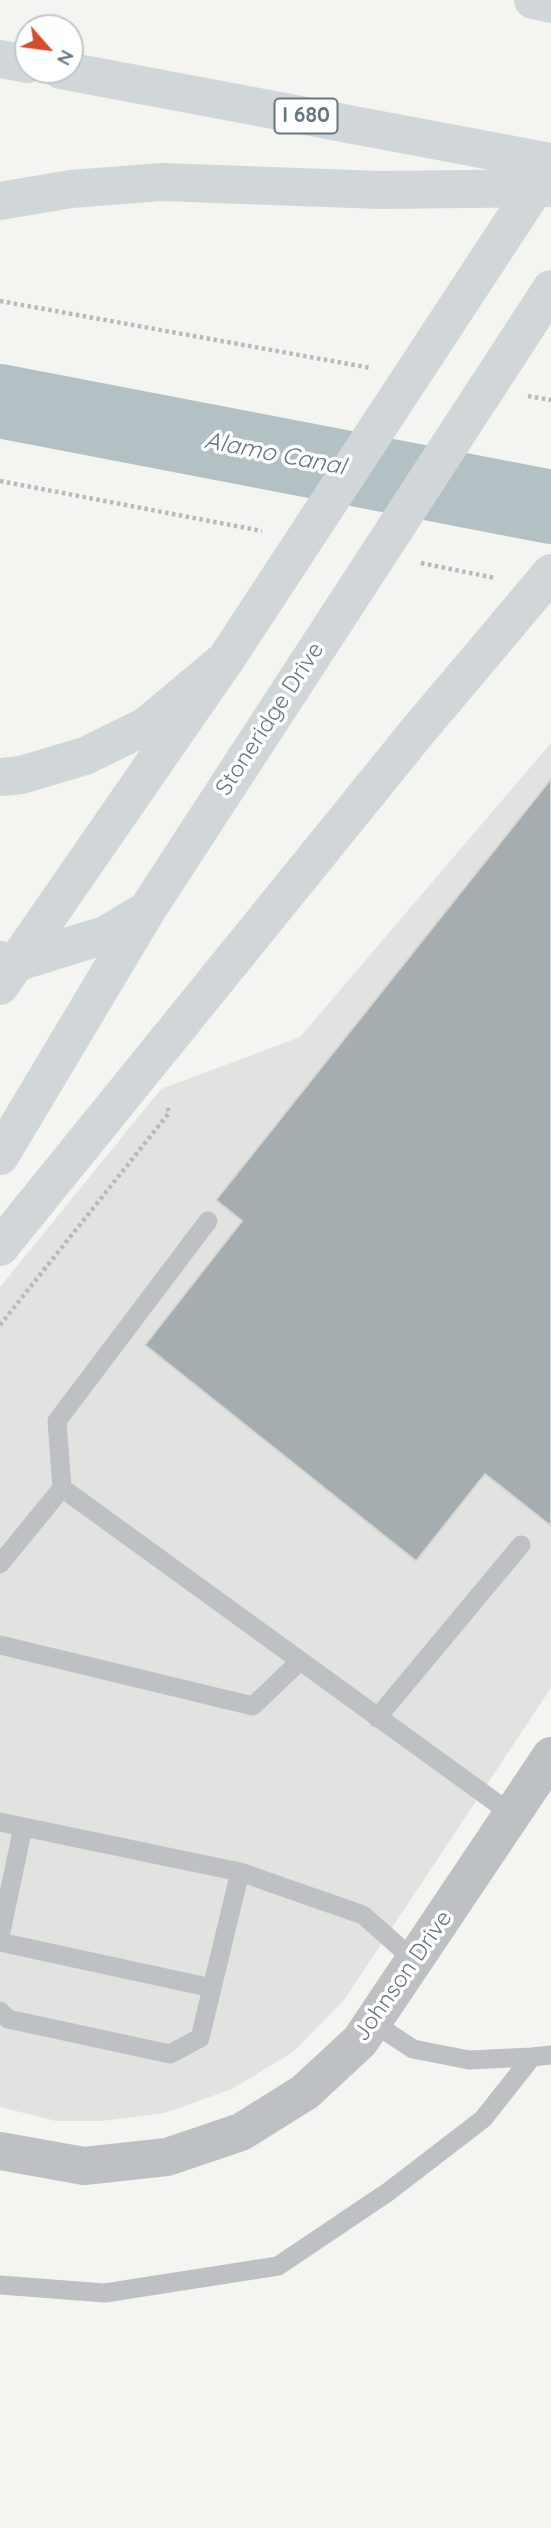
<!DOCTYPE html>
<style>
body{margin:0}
#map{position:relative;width:551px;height:2528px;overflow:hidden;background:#f4f4f1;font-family:Quicksand,sans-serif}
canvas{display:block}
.north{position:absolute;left:14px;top:14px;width:70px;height:70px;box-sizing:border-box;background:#fff;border:2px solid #c1c8cc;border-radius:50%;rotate:118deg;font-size:19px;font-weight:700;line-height:28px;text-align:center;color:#65767f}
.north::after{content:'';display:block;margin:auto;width:24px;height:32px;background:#d54c30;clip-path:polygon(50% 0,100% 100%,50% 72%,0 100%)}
</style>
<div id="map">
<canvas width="551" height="2528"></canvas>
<div class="north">N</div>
</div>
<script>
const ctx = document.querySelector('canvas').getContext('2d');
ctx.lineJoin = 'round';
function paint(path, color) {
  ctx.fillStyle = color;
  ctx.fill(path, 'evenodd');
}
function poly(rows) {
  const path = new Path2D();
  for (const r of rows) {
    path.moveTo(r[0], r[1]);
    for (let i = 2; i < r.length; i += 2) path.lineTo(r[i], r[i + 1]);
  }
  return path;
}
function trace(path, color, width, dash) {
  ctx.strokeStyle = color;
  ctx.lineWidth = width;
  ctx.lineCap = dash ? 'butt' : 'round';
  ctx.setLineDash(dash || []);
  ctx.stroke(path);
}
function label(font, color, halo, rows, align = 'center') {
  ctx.font = font + ' Quicksand,sans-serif';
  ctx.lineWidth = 7;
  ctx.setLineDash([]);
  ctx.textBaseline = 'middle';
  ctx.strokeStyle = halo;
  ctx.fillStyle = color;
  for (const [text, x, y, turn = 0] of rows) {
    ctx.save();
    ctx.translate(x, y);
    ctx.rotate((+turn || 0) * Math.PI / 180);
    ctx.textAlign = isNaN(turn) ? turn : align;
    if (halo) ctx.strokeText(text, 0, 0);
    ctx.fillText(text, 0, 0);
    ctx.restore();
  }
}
const built = poly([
 [551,743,551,1688,344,2000,293,2052,232,2089,165,2113,102,2121,56,2121,0,2107,0,1287,161,1089,300,1037]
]);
const river = poly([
 [0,401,551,507]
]);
const building = poly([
 [551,779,551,1526,485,1474,416,1561,145,1345,242,1221,216,1200,551,779]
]);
const path = poly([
 [0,301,371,368],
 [528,396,551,400],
 [0,481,262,531],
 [421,563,495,578],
 [0,1325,169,1113,167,1106]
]);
const service = poly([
 [62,1488,57,1421,208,1221],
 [0,1564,62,1488,513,1815],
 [0,1645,253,1706,300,1661],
 [377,1718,521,1545],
 [0,1822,240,1872,363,1915,415,1961],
 [0,1937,23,1827],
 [0,1942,212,1988,240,1872],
 [0,2011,8,2019,170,2054,200,2038,212,1988],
 [372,2022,413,2049,469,2060,532,2057],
 [0,2285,105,2293,278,2266,388,2192,483,2119,532,2057,551,2055]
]);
const tertiary = poly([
 [0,2151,84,2166,167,2157,241,2132,305,2092,360,2041,551,1756]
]);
const secondary = poly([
 [0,986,226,659,550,165],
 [0,1156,147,910,551,289]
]);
const motorway = poly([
 [533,0,551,4],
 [0,59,28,64],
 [61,70,551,162],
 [0,201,71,189,162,182,381,190,551,188],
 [0,777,21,775,85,756,146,726,226,659],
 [0,960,15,963,105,935,147,910],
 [0,1247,417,732,551,573]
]);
const shields = [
 [306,116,63]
];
const shieldNames = [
 ["I 680",306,116]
];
const streetNames = [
 ["Stoneridge Drive",270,719,-57],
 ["Johnson Drive",403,1976,-55]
];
const waterNames = [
 ["Alamo Canal",275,454,11]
];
paint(built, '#e2e3e1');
trace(river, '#b4c1c4', 74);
paint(building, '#a5adb1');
trace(building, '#d5d5d3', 2);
trace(path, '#b7babc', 4.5, [3.5, 3.5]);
trace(service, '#bdc1c4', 19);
trace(tertiary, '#bdc1c4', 38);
trace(secondary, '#d1d6d9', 38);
trace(motorway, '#d1d6d9', 38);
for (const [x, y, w] of shields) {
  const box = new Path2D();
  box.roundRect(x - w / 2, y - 17.5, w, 35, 5);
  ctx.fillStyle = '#fff';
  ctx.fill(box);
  trace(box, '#65767f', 2);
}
label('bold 21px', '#65767f', null, shieldNames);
label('23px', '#65767f', '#fff', streetNames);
label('italic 24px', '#61777d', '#fff', waterNames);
</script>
